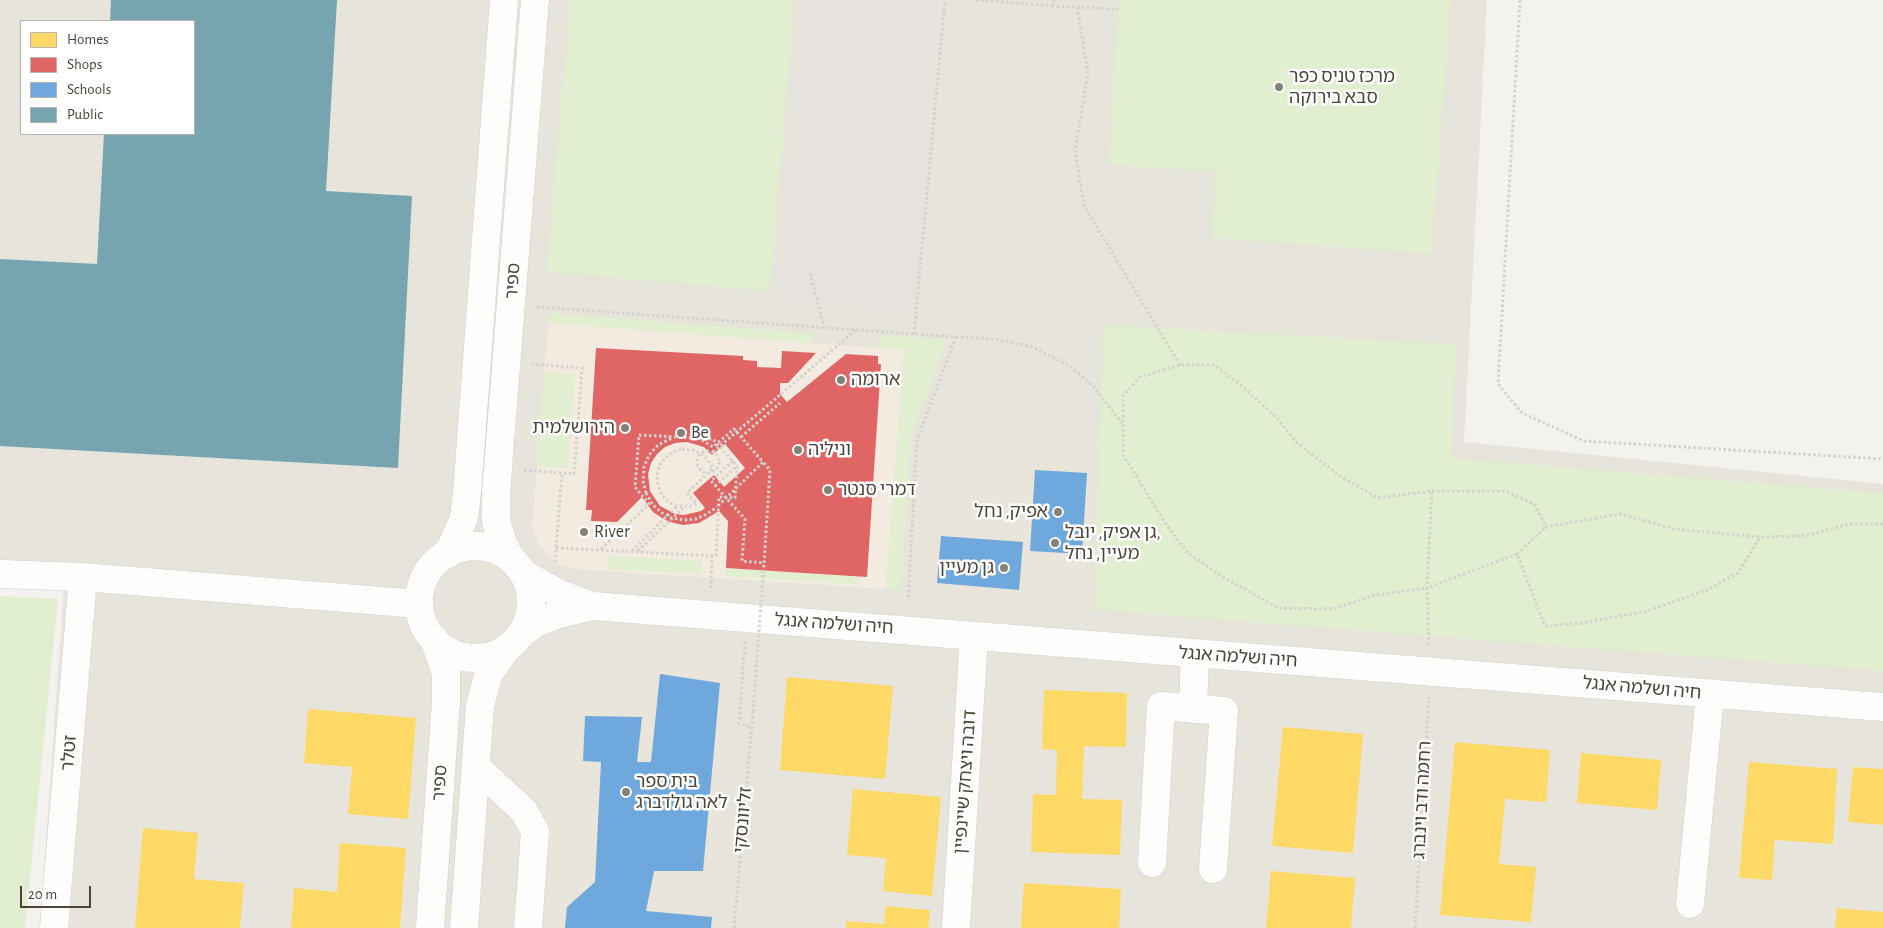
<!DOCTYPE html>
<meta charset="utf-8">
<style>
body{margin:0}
#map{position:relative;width:1883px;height:928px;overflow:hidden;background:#f4f2ee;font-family:"Alegreya Sans",sans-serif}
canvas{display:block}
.legend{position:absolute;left:20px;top:20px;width:175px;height:115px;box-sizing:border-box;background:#fff;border:1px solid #b7b4b0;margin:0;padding:6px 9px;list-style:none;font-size:15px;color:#4b4439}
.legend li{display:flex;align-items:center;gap:10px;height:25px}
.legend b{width:25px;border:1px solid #b7b4b0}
.scale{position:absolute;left:20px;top:886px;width:71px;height:22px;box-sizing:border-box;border:2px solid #4b4439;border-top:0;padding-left:6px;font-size:15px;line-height:18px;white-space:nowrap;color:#4b4439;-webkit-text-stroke:4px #fff;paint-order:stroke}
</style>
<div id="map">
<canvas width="1883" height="928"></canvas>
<ul class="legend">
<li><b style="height:14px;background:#ffd966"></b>Homes</li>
<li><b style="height:14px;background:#e06666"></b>Shops</li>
<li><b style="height:14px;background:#6fa8dc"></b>Schools</li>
<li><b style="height:14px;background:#76a5af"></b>Public</li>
</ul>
<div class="scale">20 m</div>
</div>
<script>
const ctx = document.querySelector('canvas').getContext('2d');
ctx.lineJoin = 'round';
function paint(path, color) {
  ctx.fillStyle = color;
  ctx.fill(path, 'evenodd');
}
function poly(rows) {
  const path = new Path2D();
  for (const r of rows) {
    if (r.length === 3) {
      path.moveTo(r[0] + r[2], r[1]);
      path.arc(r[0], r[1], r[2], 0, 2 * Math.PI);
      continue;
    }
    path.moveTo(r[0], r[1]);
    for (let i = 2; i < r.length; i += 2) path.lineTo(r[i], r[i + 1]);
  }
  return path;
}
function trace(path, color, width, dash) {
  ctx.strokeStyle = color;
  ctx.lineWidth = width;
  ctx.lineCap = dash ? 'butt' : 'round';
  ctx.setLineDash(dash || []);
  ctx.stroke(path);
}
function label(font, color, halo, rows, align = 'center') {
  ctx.font = font + ' "Alegreya Sans","Noto Sans Hebrew",sans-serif';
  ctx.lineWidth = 5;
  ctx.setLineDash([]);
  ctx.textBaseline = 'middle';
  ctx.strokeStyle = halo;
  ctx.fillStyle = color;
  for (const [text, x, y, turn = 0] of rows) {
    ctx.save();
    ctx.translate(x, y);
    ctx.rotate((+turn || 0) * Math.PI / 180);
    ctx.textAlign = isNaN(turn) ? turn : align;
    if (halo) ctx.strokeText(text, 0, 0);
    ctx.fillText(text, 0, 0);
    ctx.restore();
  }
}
const residential = poly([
 [0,0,1487,0,1464,442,1883,484,1883,928,40,928,65,570,0,568],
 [21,21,194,21,194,134,21,134]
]);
const commercial = poly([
 [548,323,904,350,886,589,572,569,559,564,547,554,538,542,532,529]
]);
const education = poly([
 [934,443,1094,455,1084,599,923,588],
 [595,646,732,656,711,928,543,928,550,834,542,807,518,777,521,699,535,669,557,653]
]);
const green = poly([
 [570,0,795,0,770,291,546,272],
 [1119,0,1451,0,1432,254,1212,238,1215,171,1108,165],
 [548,313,811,333,811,343,548,323],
 [1103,325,1455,344,1452,458,1883,493,1883,671,1094,610],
 [883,335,948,339,911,437,901,590,886,589,904,350,875,347],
 [544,372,575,375,568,468,537,466],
 [609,556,702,561,701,574,608,569],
 [726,568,858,577,857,584,725,576],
 [0,596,58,599,25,928,0,928]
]);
const parking = poly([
 [805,0,938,0,916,312,781,301]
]);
const homes = poly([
 [787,677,893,686,885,779,780,770],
 [1044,690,1127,693,1126,747,1084,746,1082,799,1122,800,1120,855,1031,852,1033,794,1056,795,1057,750,1042,749],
 [308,709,416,718,408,819,348,814,352,767,304,763],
 [1283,727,1363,734,1353,853,1272,846],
 [1455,742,1550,750,1546,802,1505,799,1499,864,1536,867,1531,922,1440,915],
 [1581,753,1661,760,1657,810,1577,803],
 [1749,762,1837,769,1833,844,1775,840,1772,880,1739,878],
 [1853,767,1883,769,1883,825,1848,822],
 [853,789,941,797,932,896,883,891,886,858,847,855],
 [143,828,198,833,194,879,244,883,240,928,135,928],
 [340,843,406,848,400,928,291,928,294,888,337,892],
 [1271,871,1355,878,1351,928,1266,928],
 [1024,883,1121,889,1119,928,1021,928],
 [886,906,930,910,928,928,846,928,846,921,884,924],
 [1837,908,1883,912,1883,928,1835,928]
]);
const shops = poly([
 [596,348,743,356,743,360,757,361,757,367,781,368,782,351,816,353,788,383,780,383,780,394,787,402,846,354,878,356,878,364,881,364,867,577,726,568,728,521,719,511,699,523,683,525,674,523,665,520,653,512,642,497,617,522,591,521,592,510,586,510],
 [687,442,704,447,712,455,725,444,745,468,724,487,714,475,693,493,705,508,701,511,684,515,675,514,660,506,650,491,648,474,651,463,657,454,665,447,675,443]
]);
const schools = poly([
 [1035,470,1087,473,1082,554,1030,551],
 [941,536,1023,542,1019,590,937,583],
 [660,674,720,683,703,871,654,871,646,911,712,917,711,928,565,928,567,907,595,882,601,762,583,761,585,716,642,717,637,762,651,762]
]);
const public = poly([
 [111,0,337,0,326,191,412,196,398,468,0,446,0,259,97,264,104,134,194,134,194,21,110,21]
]);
const path = poly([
 [976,0,1053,6],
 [1054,0,1053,6,1119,9],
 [1520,0,1498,384,1522,413,1584,441,1883,459],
 [1077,7,1088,73,1075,151,1084,206,1180,365],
 [810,273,824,327],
 [537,307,956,337,917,440,908,601],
 [914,334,945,0],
 [956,337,993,339,1030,346,1068,365,1092,385,1122,423],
 [639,435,713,439,737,466,735,498,719,497,716,556,600,550,649,504,635,487,639,435],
 [741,437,780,403],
 [702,440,713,447,734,429,763,462,717,507],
 [682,449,693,450,702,454,708,460,713,468,687,493,697,504,691,506,677,506,669,502,662,495,658,485,657,476,659,466,665,458,673,452,682,449],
 [708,462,11],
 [713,452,857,329],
 [733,461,711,481,745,519,742,561,764,563,770,470,763,462],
 [524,470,574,474,582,368,532,364],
 [715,486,737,466],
 [1432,491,1505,491,1534,504,1546,527,1620,514,1674,529,1760,537,1804,536,1850,524,1883,524],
 [646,493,643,481,644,467,649,455,658,445,672,438],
 [556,548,600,550],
 [632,551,677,506],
 [638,551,684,507],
 [1517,554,1546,527],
 [555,562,562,473],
 [711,588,712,555],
 [745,642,739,723,751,727],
 [1429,645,1427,588,1376,595,1333,609,1278,608,1218,574,1187,552,1166,524,1123,455,1123,396,1140,377,1180,365,1214,365,1242,386,1276,417,1297,443,1340,476,1378,498,1432,491,1427,588,1517,554,1545,626,1583,623,1647,611,1707,590,1738,573,1760,537],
 [734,928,753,712],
 [1415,928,1429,697]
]);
const minor = poly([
 [475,602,56],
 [448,554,464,518,467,493,504,0],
 [511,559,503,543,496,522,496,493,535,0],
 [0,574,83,577,419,604],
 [524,574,558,593,593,606],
 [521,634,536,623,556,615,593,606,1883,707],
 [1193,709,1195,653],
 [476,767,524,811,535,831,528,928],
 [1152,863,1161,706,1224,711,1213,869],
 [1690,904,1710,694],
 [54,928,83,577],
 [430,928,446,701,446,673,434,639],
 [464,928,480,706,488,675,507,648],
 [956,928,974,636]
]);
const pathBridge = poly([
 [646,493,653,505,662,513,672,518,684,520,696,519,707,514,717,507],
 [753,712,764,563]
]);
const markers = [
 [1279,87,5,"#868178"],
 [841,380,5,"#868178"],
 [625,428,5,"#868178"],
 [681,433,5,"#868178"],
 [798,450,5,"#868178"],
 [828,490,5,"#868178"],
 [1058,512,5,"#868178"],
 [584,532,5,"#868178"],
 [1055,543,5,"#868178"],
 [1004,568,5,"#868178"],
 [626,792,5,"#868178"]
];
const poiNames = [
 ["מרכז טניס כפר",1289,77],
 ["סבא בירוקה",1289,98],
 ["ארומה",851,380],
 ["הירושלמית",615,428,"right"],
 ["Be",691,433],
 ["וניליה",808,450],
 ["דמרי סנטר",838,490],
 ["אפיק, נחל",1048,512,"right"],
 ["River",594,532],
 ["גן אפיק, יובל,",1065,533],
 ["מעיין, נחל",1065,554],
 ["גן מעיין",994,568,"right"],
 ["בית ספר",636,782],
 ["לאה גולדברג",636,803]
];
const streetNames = [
 ["ספיר",513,281,-86],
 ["חיה ושלמה אנגל",834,624,4],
 ["חיה ושלמה אנגל",1238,657,4],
 ["חיה ושלמה אנגל",1642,688,5],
 ["זטלר",69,753,-85],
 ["דובה ויצחק שיינפיין",965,782,-86],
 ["ספיר",440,783,-86],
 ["רחמה ודב וינברג",1422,800,-87],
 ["זליוונסקי",743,820,-85]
];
paint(residential, '#e7e4dc');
paint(commercial, '#f3ebdf');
paint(education, '#eae5da');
paint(green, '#e1eecf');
paint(parking, '#e6e3df');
paint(homes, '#ffd966');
paint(shops, '#e06666');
paint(schools, '#6fa8dc');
paint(public, '#76a5af');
trace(minor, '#d2d0cb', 29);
trace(path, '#d3d2cc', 3, [2.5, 2.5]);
trace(minor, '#fdfdfc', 28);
trace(pathBridge, '#d3d2cc', 3, [2.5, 2.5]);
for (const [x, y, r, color] of markers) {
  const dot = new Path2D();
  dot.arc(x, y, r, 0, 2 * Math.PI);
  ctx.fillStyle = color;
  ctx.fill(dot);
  trace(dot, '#fff', 2);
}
label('18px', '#4b4439', '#fff', poiNames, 'left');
label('18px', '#4b4439', '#fff', streetNames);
</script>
